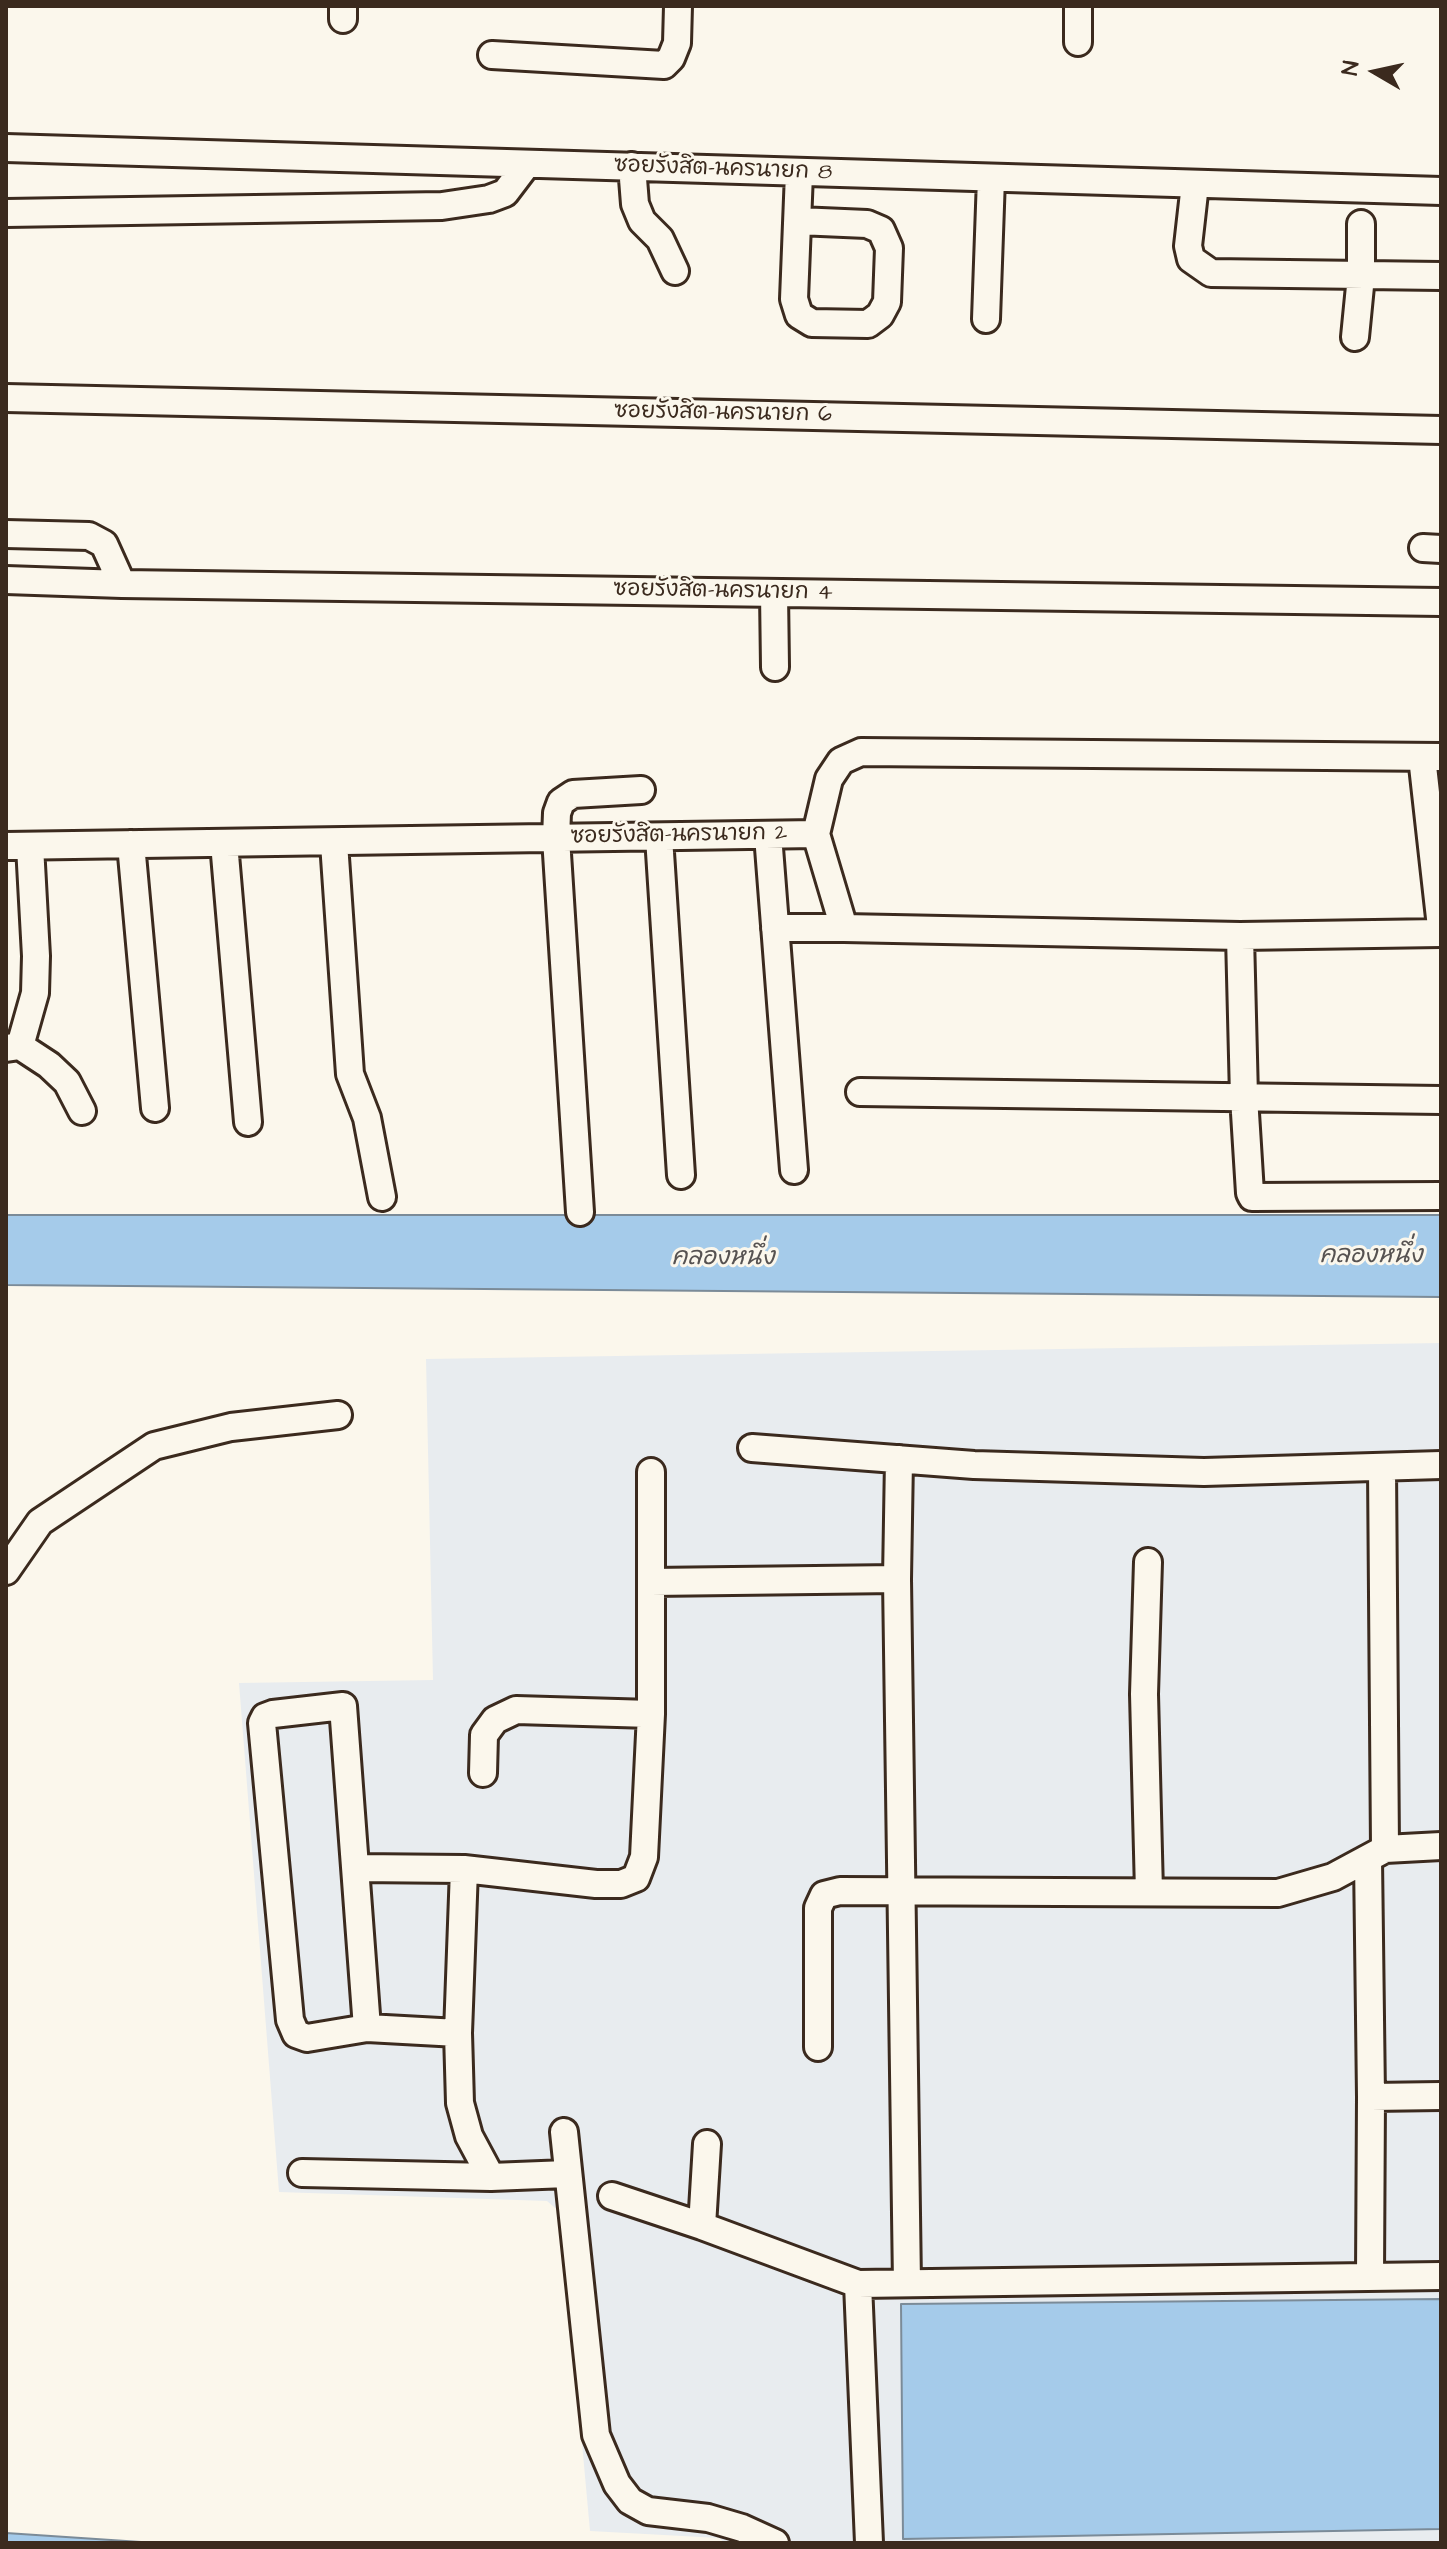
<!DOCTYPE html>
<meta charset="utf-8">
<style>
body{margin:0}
#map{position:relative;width:1447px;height:2549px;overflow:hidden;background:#fbf7ec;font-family:"Architects Daughter",sans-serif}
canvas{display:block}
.frame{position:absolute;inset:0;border:8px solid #3b2a1e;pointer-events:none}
.north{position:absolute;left:1335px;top:32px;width:80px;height:80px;-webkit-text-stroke:6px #fbf7ec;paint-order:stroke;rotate:279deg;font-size:22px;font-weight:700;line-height:32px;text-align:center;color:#3b2a1e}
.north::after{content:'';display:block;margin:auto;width:28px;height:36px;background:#3b2a1e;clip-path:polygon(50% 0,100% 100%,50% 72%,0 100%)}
</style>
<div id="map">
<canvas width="1447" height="2549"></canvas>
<div class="frame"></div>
<div class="north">N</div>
</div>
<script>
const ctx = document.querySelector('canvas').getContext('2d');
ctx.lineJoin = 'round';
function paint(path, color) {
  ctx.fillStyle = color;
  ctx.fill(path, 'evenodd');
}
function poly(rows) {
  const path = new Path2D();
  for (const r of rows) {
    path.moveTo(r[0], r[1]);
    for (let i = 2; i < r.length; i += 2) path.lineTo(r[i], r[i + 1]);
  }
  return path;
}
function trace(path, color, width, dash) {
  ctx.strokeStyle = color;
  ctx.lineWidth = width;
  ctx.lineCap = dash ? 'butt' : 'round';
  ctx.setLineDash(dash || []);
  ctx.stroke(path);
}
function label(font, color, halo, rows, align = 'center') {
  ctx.font = font + ' "Architects Daughter","Playpen Sans Thai",sans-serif';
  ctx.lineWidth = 6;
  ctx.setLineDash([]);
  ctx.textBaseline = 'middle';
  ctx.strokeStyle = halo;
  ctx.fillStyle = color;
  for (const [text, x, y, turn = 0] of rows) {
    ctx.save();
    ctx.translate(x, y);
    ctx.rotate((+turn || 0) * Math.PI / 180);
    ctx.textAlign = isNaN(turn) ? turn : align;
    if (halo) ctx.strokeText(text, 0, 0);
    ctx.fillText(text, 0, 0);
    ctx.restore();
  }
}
const built = poly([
 [1441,1343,1441,2543,725,2543,719,2538,590,2531,561,2213,547,2201,279,2192,239,1683,433,1680,426,1359]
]);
const water = poly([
 [6,1215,1441,1215,1441,1297,6,1285,6,1215],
 [1441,2299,1441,2529,903,2539,901,2304,1441,2299],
 [6,2533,156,2543,6,2543,6,2533]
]);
const minor = poly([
 [343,19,343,6],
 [1078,42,1078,6],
 [492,55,664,65,671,58,677,43,678,6],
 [6,148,1441,191],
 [632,166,635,204,642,221,660,239,675,271],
 [1195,184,1188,246,1191,259,1211,273,1441,276],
 [6,213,442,206,489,199,505,193,527,164],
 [798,221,867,224,881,230,889,248,887,302,880,315,868,324,812,323,799,315,794,299,799,173],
 [986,319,991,178],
 [1355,337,1361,276,1361,224],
 [6,398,1441,430],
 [6,534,89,536,104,544,122,584],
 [1423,548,1441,549],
 [6,580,122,584,1441,602],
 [774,593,775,667],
 [1422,757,1441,927],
 [816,834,844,928,1240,936,1441,933],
 [768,835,794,1170],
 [659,837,681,1175],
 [224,843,248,1122],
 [334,843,350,1074,367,1118,382,1197],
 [131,844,155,1108],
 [6,846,816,834,829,779,841,761,861,752,1441,757],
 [775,928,844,928],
 [1240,936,1244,1097,1250,1193,1252,1197,1441,1196],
 [20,1046,35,993,36,956,30,846],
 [6,1048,20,1046,49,1065,67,1082,82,1111],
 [860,1092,1441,1100],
 [580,1212,556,838,557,813,561,802,573,794,641,790],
 [752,1448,974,1465,1204,1472,1441,1465],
 [899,1459,897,1579,907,2283],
 [1382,1468,1385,1849],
 [1148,1562,1144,1694,1149,1892],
 [6,1571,40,1522,154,1446,231,1427,338,1415],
 [651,1582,897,1579],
 [483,1773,484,1735,495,1720,516,1710,651,1714],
 [1368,1859,1371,2097],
 [356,1868,464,1869,596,1884,621,1884,636,1878,644,1857,651,1714,651,1472],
 [464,1869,458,2033,460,2103,469,2136,491,2177],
 [367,2028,307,2038,296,2034,290,2020,262,1723,265,1717,273,1714,343,1706,367,2028,458,2033],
 [818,2047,818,1908,824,1895,840,1891,1278,1893,1333,1877,1385,1849,1441,1846],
 [564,2132,596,2435,617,2484,630,2501,648,2511,708,2518,742,2528,775,2543],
 [302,2173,491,2177,567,2174],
 [612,2196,702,2226,858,2284,1441,2276],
 [702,2226,707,2144],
 [1370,2276,1371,2097,1441,2096],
 [858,2284,869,2543]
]);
const streetNames = [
 ["ซอยรังสิต-นครนายก 8",723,170,2],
 ["ซอยรังสิต-นครนายก 6",723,414,1],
 ["ซอยรังสิต-นครนายก 4",723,592,1],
 ["ซอยรังสิต-นครนายก 2",679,836,-1]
];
const waterNames = [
 ["คลองหนึ่ง",1371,1257],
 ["คลองหนึ่ง",723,1259]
];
paint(built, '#e8ecef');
paint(water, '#a5cbea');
trace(water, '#7b8b98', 2);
trace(minor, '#3b2a1e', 32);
trace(minor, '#fbf7ec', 26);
label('22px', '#3b2a1e', '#fbf7ec', streetNames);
label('italic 24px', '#565251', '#fbf7ec', waterNames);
</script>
